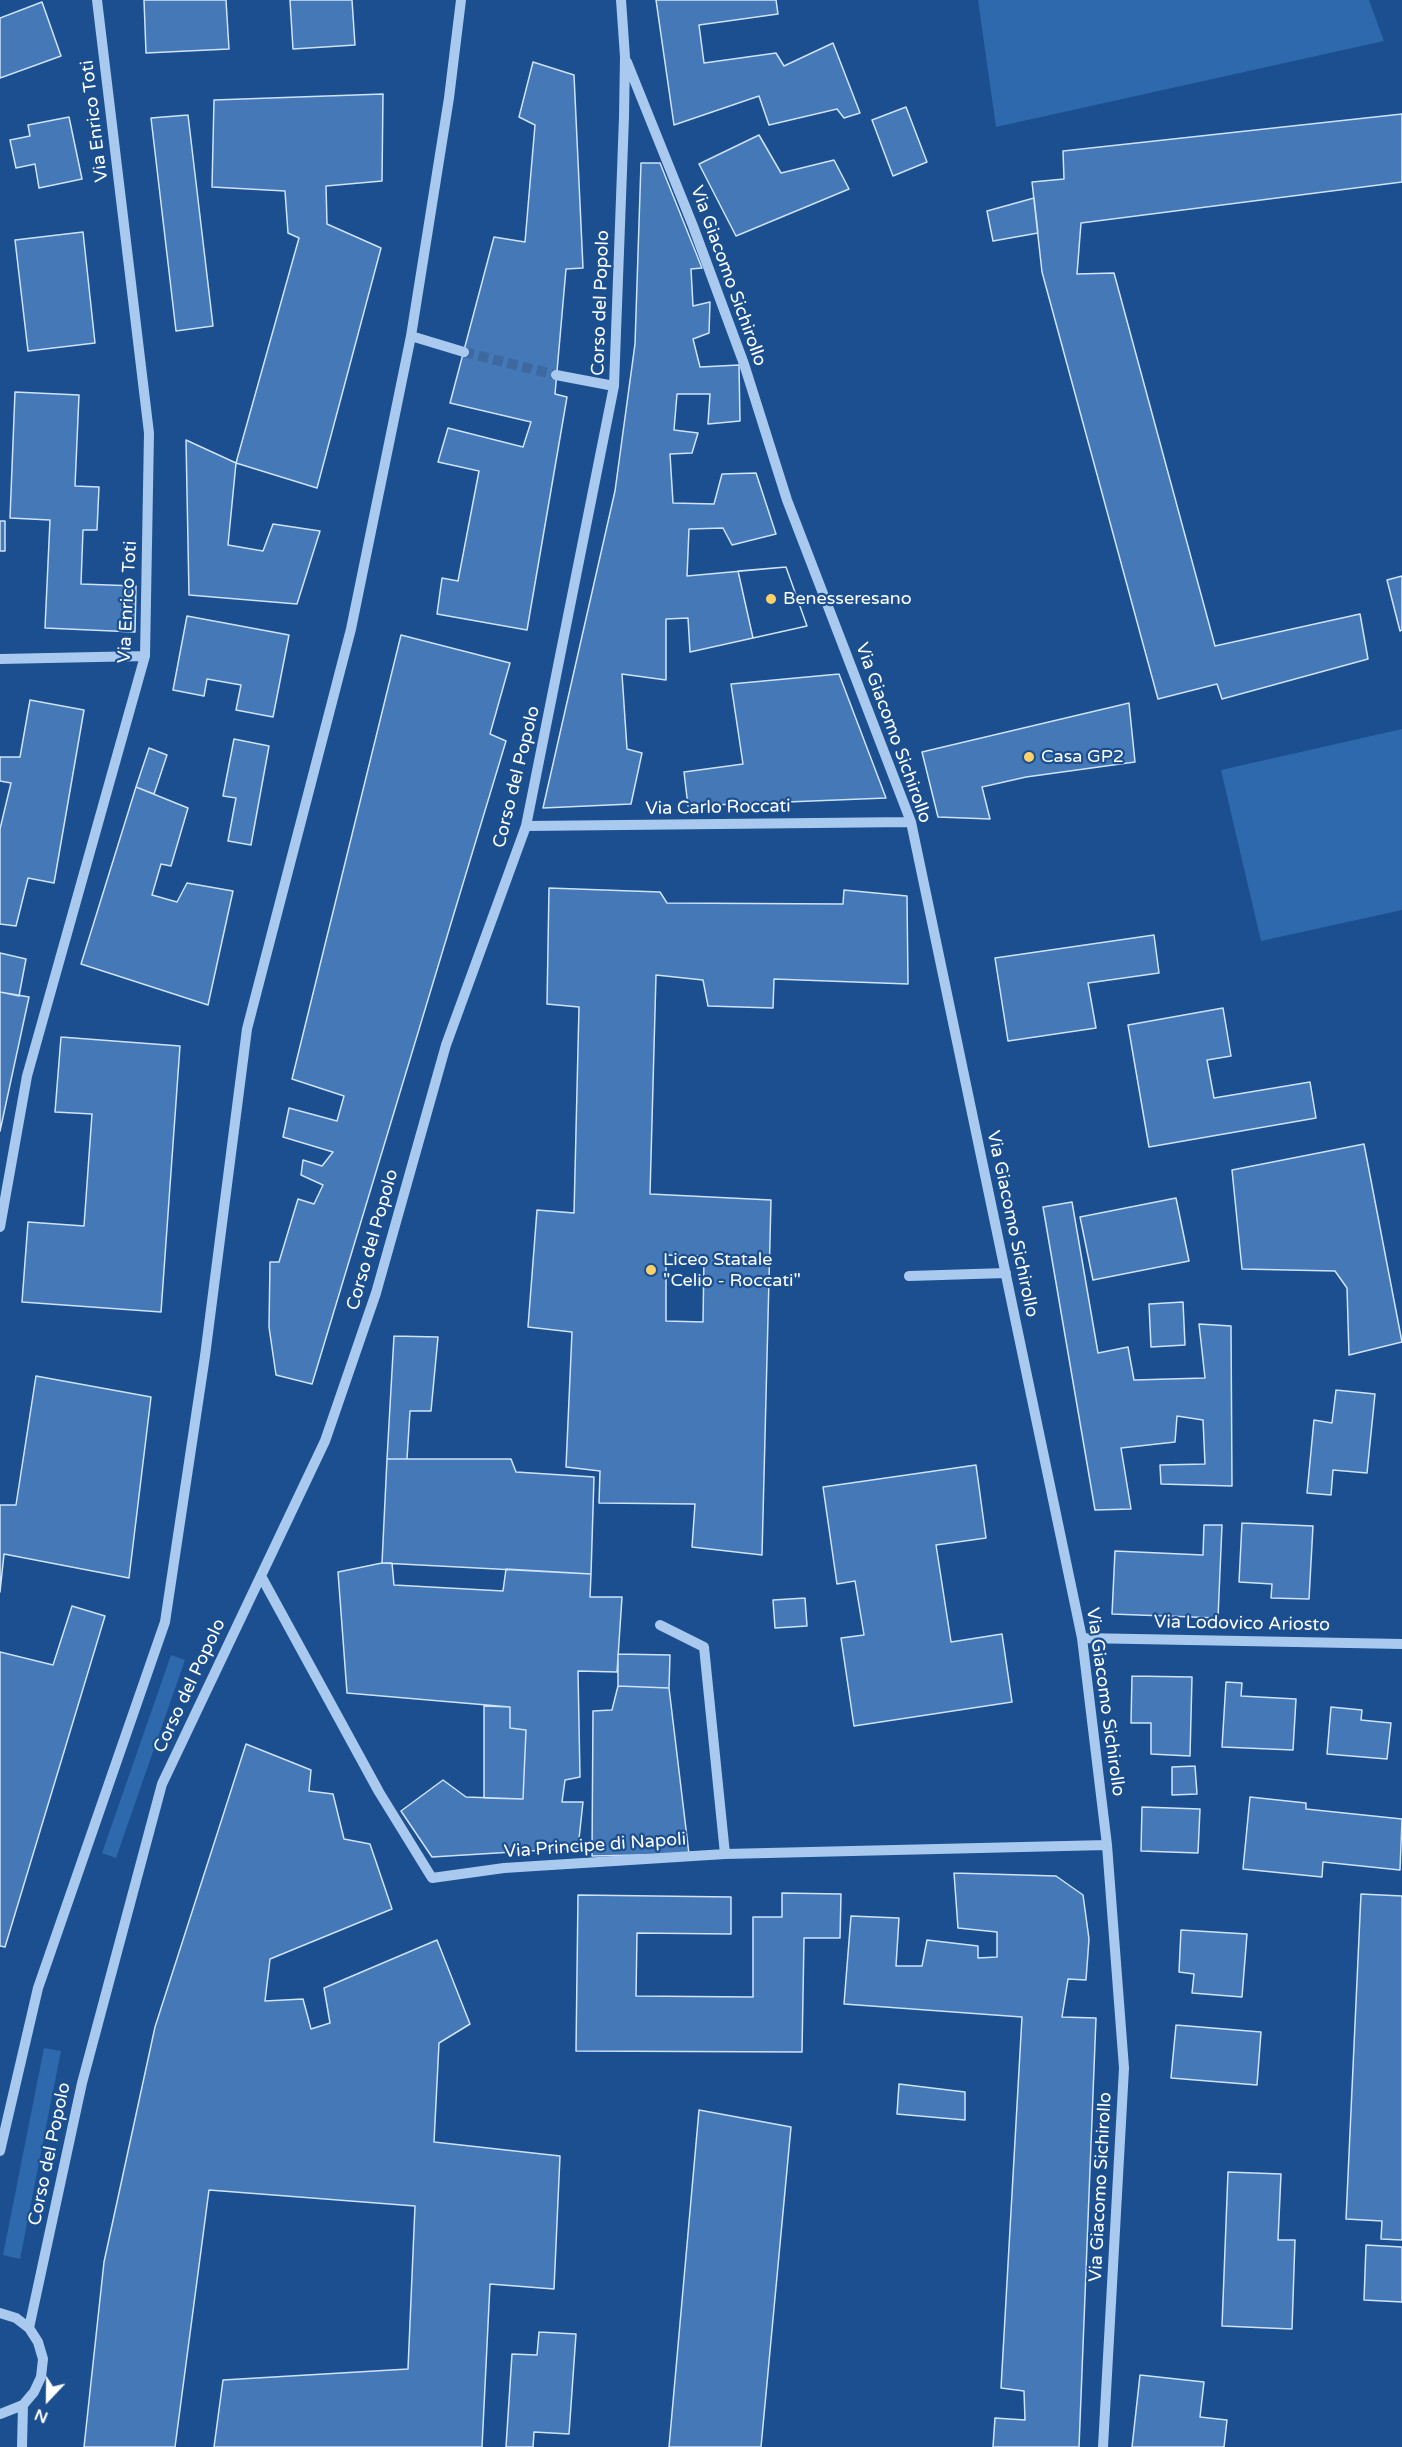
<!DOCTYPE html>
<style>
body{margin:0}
#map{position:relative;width:1402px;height:2447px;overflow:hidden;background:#1b4f8f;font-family:"Varela Round",sans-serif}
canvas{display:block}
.north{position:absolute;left:18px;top:2369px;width:60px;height:60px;-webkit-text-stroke:4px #1b4f8f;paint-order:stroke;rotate:202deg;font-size:16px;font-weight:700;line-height:24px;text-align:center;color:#fff}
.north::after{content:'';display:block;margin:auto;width:21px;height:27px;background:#fff;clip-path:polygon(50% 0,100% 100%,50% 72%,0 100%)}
</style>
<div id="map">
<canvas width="1402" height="2447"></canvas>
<div class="north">N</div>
</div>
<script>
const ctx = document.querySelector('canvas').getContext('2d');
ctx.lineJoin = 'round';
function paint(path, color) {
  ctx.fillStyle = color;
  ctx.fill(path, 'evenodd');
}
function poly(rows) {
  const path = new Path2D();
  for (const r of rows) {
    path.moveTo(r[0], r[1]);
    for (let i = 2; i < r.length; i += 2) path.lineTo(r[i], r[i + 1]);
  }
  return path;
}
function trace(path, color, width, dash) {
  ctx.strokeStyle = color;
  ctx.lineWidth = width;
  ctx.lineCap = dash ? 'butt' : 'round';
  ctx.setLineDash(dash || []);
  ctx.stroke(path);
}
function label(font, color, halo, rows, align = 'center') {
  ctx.font = font + ' "Varela Round",sans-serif';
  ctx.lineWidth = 4.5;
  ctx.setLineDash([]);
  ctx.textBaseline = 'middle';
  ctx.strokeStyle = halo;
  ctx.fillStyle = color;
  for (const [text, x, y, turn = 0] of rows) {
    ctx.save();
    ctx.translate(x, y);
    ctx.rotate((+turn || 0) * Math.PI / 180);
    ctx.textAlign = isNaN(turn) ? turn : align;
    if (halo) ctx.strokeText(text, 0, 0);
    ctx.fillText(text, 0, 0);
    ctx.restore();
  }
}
const green = poly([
 [978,0,1369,0,1384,41,996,127],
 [1402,729,1402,910,1261,941,1221,770],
 [171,1655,185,1660,116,1858,102,1853],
 [44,2048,61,2051,20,2259,3,2255]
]);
const building = poly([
 [144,0,226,0,229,49,146,53,144,0],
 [290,0,352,0,355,45,293,49,290,0],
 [656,0,776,0,778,14,699,25,704,63,776,53,784,66,833,43,860,113,844,118,837,109,769,125,759,96,674,125,656,0],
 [42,2,61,56,0,78,0,18,42,2],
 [533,62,574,75,583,268,566,269,555,394,567,397,527,630,437,614,442,578,458,581,479,471,438,462,448,428,523,447,531,422,450,403,494,237,525,242,535,125,519,117,533,62],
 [383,94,382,181,326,186,327,224,381,248,317,488,236,463,299,238,288,233,285,191,212,187,214,100,383,94],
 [906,107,927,162,893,176,872,120,906,107],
 [1402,114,1402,182,1081,223,1077,274,1114,273,1215,646,1360,614,1368,659,1222,699,1217,684,1158,699,1042,272,1032,182,1064,179,1063,151,1402,114],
 [188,115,213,326,176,331,151,118,188,115],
 [69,117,82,179,39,188,35,164,16,168,10,140,30,136,28,125,69,117],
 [759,135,781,173,834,160,849,189,736,236,699,164,759,135],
 [641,163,660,163,702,268,691,269,693,306,710,302,709,333,693,339,700,367,739,365,740,421,708,424,710,394,677,394,674,430,698,433,692,453,670,454,673,503,714,504,722,474,756,473,776,534,732,545,723,528,689,529,687,576,786,567,807,626,690,652,688,618,666,619,666,680,622,674,627,749,642,753,631,804,543,808,615,491,635,344,641,163],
 [1034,198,1038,233,993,241,987,211,1034,198],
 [83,232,95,343,28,351,15,240,83,232],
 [15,392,79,395,75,486,99,487,97,530,83,530,81,584,136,586,135,632,45,628,50,520,10,518,15,392],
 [186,440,236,463,228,545,263,551,273,524,320,531,297,604,189,595,186,440],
 [0,521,5,521,5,551,0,551,0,521],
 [786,567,807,626,753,638,738,571,786,567],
 [1402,576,1402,630,1400,631,1387,580,1402,576],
 [187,616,289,635,273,717,236,710,241,685,207,679,204,696,173,690,187,616],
 [401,635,510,663,490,734,506,741,312,1384,276,1375,269,1327,270,1262,279,1262,298,1199,314,1204,323,1185,301,1175,303,1160,322,1166,333,1152,283,1137,289,1108,337,1121,344,1096,292,1079,401,635],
 [839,674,886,798,688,806,684,772,743,764,731,684,839,674],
 [30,700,84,710,54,883,28,878,16,926,0,924,0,829,11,783,0,781,0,757,20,757,30,700],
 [1129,703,1135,762,1026,777,982,787,990,819,938,817,922,752,1129,703],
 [234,739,269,746,251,845,228,841,236,798,223,796,234,739],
 [149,748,167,755,154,794,136,787,149,748],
 [136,787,188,808,171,866,161,864,152,895,177,902,187,883,233,891,208,1005,81,964,136,787],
 [549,888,660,892,667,903,843,904,844,890,907,896,908,984,774,979,773,1008,708,1006,703,980,656,975,650,1194,771,1200,762,1555,692,1547,695,1504,599,1503,600,1471,566,1467,572,1332,528,1327,537,1210,574,1213,579,1007,547,1004,549,888],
 [1154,935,1159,973,1088,983,1096,1028,1008,1041,995,958,1154,935],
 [0,953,26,959,19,996,0,992,0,953],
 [0,992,29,997,0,1131,0,992],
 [1223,1008,1231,1056,1207,1060,1214,1098,1310,1082,1316,1118,1149,1147,1128,1025,1223,1008],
 [61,1037,180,1046,161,1312,22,1302,28,1222,84,1226,92,1114,55,1112,61,1037],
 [1364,1144,1402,1342,1349,1355,1347,1288,1335,1271,1242,1269,1232,1170,1364,1144],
 [1176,1198,1189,1261,1093,1280,1080,1217,1176,1198],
 [1072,1202,1098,1353,1128,1347,1134,1380,1205,1378,1199,1324,1231,1326,1232,1486,1161,1484,1160,1465,1205,1464,1203,1420,1177,1416,1175,1442,1121,1448,1131,1509,1095,1510,1043,1207,1072,1202],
 [666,1255,704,1256,703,1322,666,1321,666,1255],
 [1183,1302,1185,1345,1151,1347,1149,1304,1183,1302],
 [394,1336,438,1337,431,1411,410,1411,407,1459,387,1459,394,1336],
 [36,1376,151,1397,129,1578,4,1554,0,1592,0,1505,16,1505,36,1376],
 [1336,1390,1375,1394,1367,1473,1333,1470,1331,1495,1307,1493,1314,1420,1332,1423,1336,1390],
 [387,1459,511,1459,516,1472,594,1477,591,1574,382,1563,387,1459],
 [976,1465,986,1538,936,1545,951,1642,1002,1634,1012,1702,854,1726,841,1638,864,1635,855,1581,837,1584,823,1487,976,1465],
 [1242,1523,1313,1526,1309,1599,1271,1598,1272,1584,1239,1582,1242,1523],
 [1204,1525,1222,1525,1218,1618,1112,1614,1115,1551,1203,1555,1204,1525],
 [382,1563,392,1563,394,1585,503,1591,506,1569,591,1574,590,1597,622,1597,617,1672,578,1671,580,1777,565,1780,562,1802,583,1802,578,1848,432,1857,401,1811,443,1780,466,1797,523,1799,526,1730,510,1728,510,1707,347,1693,338,1572,382,1563],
 [805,1598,807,1626,775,1628,773,1600,805,1598],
 [72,1606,105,1616,5,1947,0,1946,0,1652,53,1665,72,1606],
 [618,1654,670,1655,669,1688,618,1686,618,1654],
 [1132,1676,1192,1677,1190,1756,1151,1754,1151,1723,1131,1723,1132,1676],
 [1226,1682,1242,1683,1241,1696,1296,1699,1293,1750,1222,1747,1226,1682],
 [618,1686,669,1688,689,1854,592,1856,593,1711,612,1710,618,1686],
 [484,1706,510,1707,510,1728,526,1730,523,1799,484,1798,484,1706],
 [1331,1707,1362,1710,1361,1720,1391,1723,1387,1759,1327,1754,1331,1707],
 [246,1744,311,1770,309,1791,333,1794,344,1839,370,1844,392,1909,270,1959,265,2001,303,1999,311,2029,330,2023,324,1988,437,1940,470,2024,439,2043,434,2142,560,2156,554,2289,490,2284,482,2447,214,2447,223,2380,408,2369,415,2206,209,2190,175,2447,84,2447,104,2262,155,2027,246,1744],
 [1195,1766,1197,1794,1172,1795,1172,1767,1195,1766],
 [1250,1797,1306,1803,1306,1809,1402,1819,1400,1870,1323,1862,1322,1877,1243,1869,1250,1797],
 [1142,1807,1200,1809,1198,1853,1141,1851,1142,1807],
 [954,1873,1056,1876,1083,1895,1089,1939,1086,1980,1068,1979,1062,2017,1096,2018,1079,2447,993,2447,995,2418,1025,2420,1024,2391,1001,2388,1022,2017,844,2004,851,1916,899,1918,896,1966,922,1966,927,1940,978,1946,978,1958,997,1957,997,1932,958,1928,954,1873],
 [782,1893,841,1894,840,1938,804,1938,802,2052,576,2051,578,1895,731,1897,731,1934,637,1933,636,1996,753,1997,753,1917,782,1917,782,1893],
 [1361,1894,1402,1896,1402,2240,1381,2239,1382,2221,1346,2219,1361,1894],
 [1181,1930,1247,1934,1242,1997,1192,1993,1194,1974,1179,1972,1181,1930],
 [1176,2025,1261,2032,1257,2085,1171,2078,1176,2025],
 [899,2084,965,2092,965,2120,897,2114,899,2084],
 [699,2110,791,2127,761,2447,669,2447,699,2110],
 [1228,2172,1281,2174,1278,2240,1295,2240,1292,2329,1222,2326,1228,2172],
 [1366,2245,1402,2247,1402,2302,1364,2300,1366,2245],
 [539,2332,576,2334,569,2434,534,2432,533,2447,506,2447,512,2354,537,2355,539,2332],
 [1140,2375,1204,2382,1200,2417,1227,2420,1224,2447,1132,2447,1140,2375]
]);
const minorTunnel = poly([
 [464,352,556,375]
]);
const minor = poly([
 [627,62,693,226,744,364,787,500,911,822,1082,1638,1107,1845,1124,2068,1103,2447],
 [411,336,464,352],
 [556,375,614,386],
 [0,659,145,656],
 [526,826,911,822],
 [0,1227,27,1076,145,656,149,433,97,0],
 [909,1276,1006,1273],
 [261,1576,379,1792,432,1878,504,1868,725,1854,1107,1845],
 [660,1625,704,1647,725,1854],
 [1082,1638,1402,1644],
 [0,2151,38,1988,165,1622,205,1356,247,1029,351,629,411,336,449,98,461,0],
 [0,2313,16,2318,29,2328],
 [0,2414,23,2405],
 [22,2447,23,2405,34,2392,41,2377,43,2359,38,2342,29,2328,82,2083,162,1784,325,1441,376,1293,446,1045,526,826,614,386,624,117,625,57,621,0]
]);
const markers = [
 [771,599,6,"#ffd166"],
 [1029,757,6,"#ffd166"],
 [651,1270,6,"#ffd166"]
];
const streetNames = [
 ["Via Enrico Toti",95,121,-97],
 ["Via Giacomo Sichirollo",728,276,70],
 ["Corso del Popolo",601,303,-88],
 ["Via Enrico Toti",128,602,-87],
 ["Via Giacomo Sichirollo",893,733,70],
 ["Corso del Popolo",517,777,-76],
 ["Via Carlo Roccati",718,808,-1],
 ["Via Giacomo Sichirollo",1012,1224,78],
 ["Corso del Popolo",373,1240,-74],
 ["Via Lodovico Ariosto",1242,1624,1],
 ["Corso del Popolo",190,1686,-65],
 ["Via Giacomo Sichirollo",1105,1702,82],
 ["Via Principe di Napoli",595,1846,-4],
 ["Corso del Popolo",50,2154,-78],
 ["Via Giacomo Sichirollo",1101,2187,-87]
];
const poiNames = [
 ["Benesseresano",783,599],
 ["Casa GP2",1041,757],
 ["Liceo Statale",663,1260],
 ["\"Celio - Roccati\"",663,1281]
];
paint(green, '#2e69ad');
paint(building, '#4478b7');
trace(building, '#cfe3fa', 1.5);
trace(minorTunnel, '#3d69a0', 10, [10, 5]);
trace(minor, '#a9c9ee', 10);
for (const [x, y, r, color] of markers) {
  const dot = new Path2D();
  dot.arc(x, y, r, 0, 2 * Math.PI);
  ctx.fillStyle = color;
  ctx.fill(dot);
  trace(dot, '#1b4f8f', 2);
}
label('18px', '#fff', '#1b4f8f', streetNames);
label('18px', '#fff', '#1b4f8f', poiNames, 'left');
</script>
